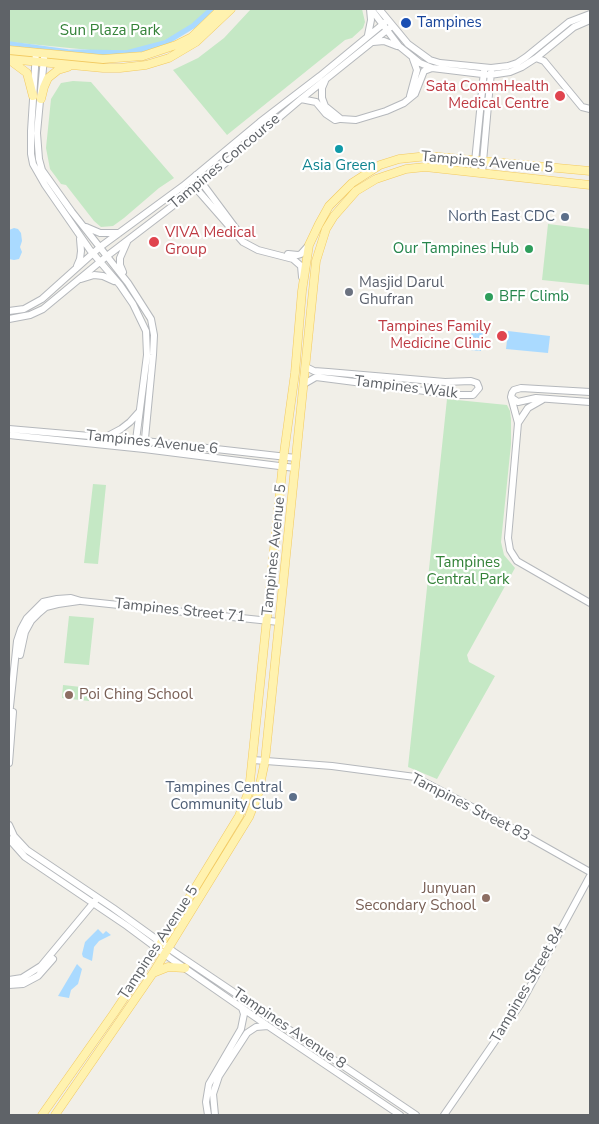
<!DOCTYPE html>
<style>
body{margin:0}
#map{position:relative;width:599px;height:1124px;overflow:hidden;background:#f1efe8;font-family:"Nunito Sans",sans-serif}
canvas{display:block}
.frame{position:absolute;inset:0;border:10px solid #5f6368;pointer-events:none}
</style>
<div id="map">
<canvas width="599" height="1124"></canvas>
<div class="frame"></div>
</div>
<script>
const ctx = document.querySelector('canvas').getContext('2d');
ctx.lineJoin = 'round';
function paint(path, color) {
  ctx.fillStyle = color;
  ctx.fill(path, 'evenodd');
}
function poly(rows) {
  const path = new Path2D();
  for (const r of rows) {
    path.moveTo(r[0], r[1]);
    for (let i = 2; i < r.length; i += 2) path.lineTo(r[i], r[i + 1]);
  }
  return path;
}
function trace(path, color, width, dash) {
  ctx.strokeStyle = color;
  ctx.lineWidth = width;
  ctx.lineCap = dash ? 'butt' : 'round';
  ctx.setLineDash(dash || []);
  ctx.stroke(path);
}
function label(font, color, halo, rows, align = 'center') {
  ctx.font = font + ' "Nunito Sans",sans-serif';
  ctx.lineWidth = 4.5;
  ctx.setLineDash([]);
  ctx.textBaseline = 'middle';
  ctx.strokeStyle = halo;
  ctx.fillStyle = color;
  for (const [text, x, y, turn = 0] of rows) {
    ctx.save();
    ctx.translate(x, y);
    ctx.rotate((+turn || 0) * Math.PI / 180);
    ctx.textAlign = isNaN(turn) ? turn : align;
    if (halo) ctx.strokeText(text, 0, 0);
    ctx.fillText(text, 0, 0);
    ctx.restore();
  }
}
const green = poly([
 [9,9,211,9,190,27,156,45,126,51,110,52,9,42],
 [251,9,362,9,365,22,363,28,352,38,345,40,227,135,173,70,198,58,224,38],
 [73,81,91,82,174,178,159,188,124,218,113,226,101,227,94,221,66,185,61,184,56,177,50,169,46,148,51,99,61,83],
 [548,224,590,229,590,285,542,280],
 [447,399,507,405,510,411,511,419,511,444,501,542,504,555,515,568,467,655,469,662,495,676,437,779,408,767],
 [93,484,106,485,98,564,84,563],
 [69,616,94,618,89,665,64,663],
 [63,685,90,688,89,701,62,698]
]);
const water = poly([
 [14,228,18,229,21,233,22,241,20,247,22,252,19,259,14,260,9,259,9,230],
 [484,321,481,351,470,350,472,326],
 [508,331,550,336,548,353,506,349],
 [98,929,103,934,106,931,111,935,99,941,94,947,92,961,83,957,82,954,85,942],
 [77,964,82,969,78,984,71,990,69,998,58,996]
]);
const canal = poly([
 [9,44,68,52,127,53,165,43,193,26,212,9]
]);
const minor = poly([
 [371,9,399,46,420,63,432,68,490,75,510,72,522,67,536,58,574,27,590,20],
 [379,9,408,44,430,60,440,63,491,68,508,66,517,63,526,57,569,22,590,14],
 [368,35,371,20,370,9],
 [373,42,384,41,397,46],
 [36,52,31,131,31,154,33,164,45,185,90,250,120,285,133,304,146,331,147,355,135,448],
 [44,58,37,133,39,159,42,170,72,212,128,283,151,319,154,335,153,355,144,449],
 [536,58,544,61,582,107,590,109],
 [325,81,322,88,322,98,325,106,341,119,356,120,386,111,404,103,415,94,424,71,432,68],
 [410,96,417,70,413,59],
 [301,99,316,102,326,114,335,120,339,119],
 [474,172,484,71],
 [482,173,491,72],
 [196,175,237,230],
 [194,186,243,242,258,250,293,259,301,266,302,277],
 [86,227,100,233,119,233],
 [288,254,298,255,301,254,309,245],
 [77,266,80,259,81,251,80,239],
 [123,272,120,265,120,258,127,242],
 [81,279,94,275,103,276,114,281],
 [9,311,24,309,42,299,100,247,183,186,260,122,320,76,388,20],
 [9,319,30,315,43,309,107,256,196,188,301,99,392,26],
 [304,384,316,377,456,395,473,395,479,388,477,383,471,381,445,382,328,372,314,371,306,367],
 [590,392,521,388,514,390,512,393,511,397,518,423,508,538,510,550,517,561,590,603],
 [512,398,518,402,536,398,590,402],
 [518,423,528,408,542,400],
 [9,429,136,440,296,458],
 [9,435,144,449,295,468],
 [106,437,121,429,130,422,139,412],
 [20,655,25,632,31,621,39,613,46,607,58,604,79,601],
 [9,716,17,641,21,629,27,618,43,602,57,599,71,598,81,601,279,622],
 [253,760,332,766,415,777,514,829,590,872],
 [9,763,13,712],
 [9,825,14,836,27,850,113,908,174,952,416,1115],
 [9,839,25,857,127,926,170,958,268,1026,400,1115],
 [9,980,22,978,41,966,95,901],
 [9,985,23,984,38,976,53,959],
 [208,1115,206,1102,209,1084,241,1029,244,1014,242,1008],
 [215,1115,213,1094,219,1076,247,1033,256,1027,268,1026],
 [444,1115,520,1005,590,876]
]);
const major = poly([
 [9,50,103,59,143,56,176,45,192,37,221,9],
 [9,59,103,68,120,68,146,65,169,58,196,42,231,9],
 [11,61,27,73,33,96],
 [41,99,44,87,48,78,58,70,68,67],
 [153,973,168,967,185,968],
 [42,1115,114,1013,167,934,239,816,249,791,284,453,295,373,302,291,309,245,319,224,329,206,352,183,380,165,399,159,428,156,590,171],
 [55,1115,153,973,249,817,258,794,265,761,316,261,326,229,334,216,356,191,376,179,406,169,425,167,590,185]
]);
const markers = [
 [406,23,6,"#1a4fb4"],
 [560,96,6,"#e0444e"],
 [339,149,5,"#0f9aa8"],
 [565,217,5,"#5c6f8a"],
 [154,242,6,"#e0444e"],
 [529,249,5,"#2e9e5b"],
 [349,292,5,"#6b7280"],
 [489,297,5,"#2e9e5b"],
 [502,336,6,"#e0444e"],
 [69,695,5,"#8d6e63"],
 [293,797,5,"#5c6f8a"],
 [486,898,5,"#8d6e63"]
];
const transitNames = [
 ["Tampines",417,23]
];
const parkNames = [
 ["Sun Plaza Park",110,31],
 ["Tampines",468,563],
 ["Central Park",468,580]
];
const healthNames = [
 ["Sata CommHealth",549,87],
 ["Medical Centre",549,104],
 ["VIVA Medical",165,233,"left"],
 ["Group",165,250,"left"],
 ["Tampines Family",491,327],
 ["Medicine Clinic",491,344]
];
const streetNames = [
 ["Tampines Concourse",225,162,-40],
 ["Tampines Avenue 5",487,163,5],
 ["Tampines Walk",406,388,7],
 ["Tampines Avenue 6",152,443,6],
 ["Tampines Avenue 5",275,550,-84],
 ["Tampines Street 71",180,611,6],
 ["Tampines Street 83",470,808,27],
 ["Tampines Avenue 5",159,943,-57],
 ["Tampines Street 84",528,985,-60],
 ["Tampines Avenue 8",289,1029,34]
];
const cultureNames = [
 ["Asia Green",339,166]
];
const serviceNames = [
 ["North East CDC",555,217],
 ["Tampines Central",283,788],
 ["Community Club",283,805]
];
const leisureNames = [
 ["Our Tampines Hub",519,249],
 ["BFF Climb",499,297,"left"]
];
const worshipNames = [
 ["Masjid Darul",359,283],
 ["Ghufran",359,300]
];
const educationNames = [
 ["Poi Ching School",79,695],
 ["Junyuan",476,889,"right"],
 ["Secondary School",476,906,"right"]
];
paint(green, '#c5e8c5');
paint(water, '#aadaff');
trace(canal, '#aadaff', 5.5);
trace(minor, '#b5b8bc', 8);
trace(major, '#f2c960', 9);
trace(minor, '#fff', 6);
trace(major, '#fff2af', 8);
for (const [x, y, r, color] of markers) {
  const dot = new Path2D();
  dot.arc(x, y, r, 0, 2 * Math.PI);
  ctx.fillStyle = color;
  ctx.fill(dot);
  trace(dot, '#fff', 2);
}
label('15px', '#164399', '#fff', transitNames, 'left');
label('15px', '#348238', '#fff', parkNames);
label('15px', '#be3a42', '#fff', healthNames, 'right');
label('15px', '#5f6368', '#fff', streetNames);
label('15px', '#0d838f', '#fff', cultureNames);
label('15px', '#4e5e75', '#fff', serviceNames, 'right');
label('15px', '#27864d', '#fff', leisureNames, 'right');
label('15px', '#5b616d', '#fff', worshipNames, 'left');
label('15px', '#785e54', '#fff', educationNames, 'left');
</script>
